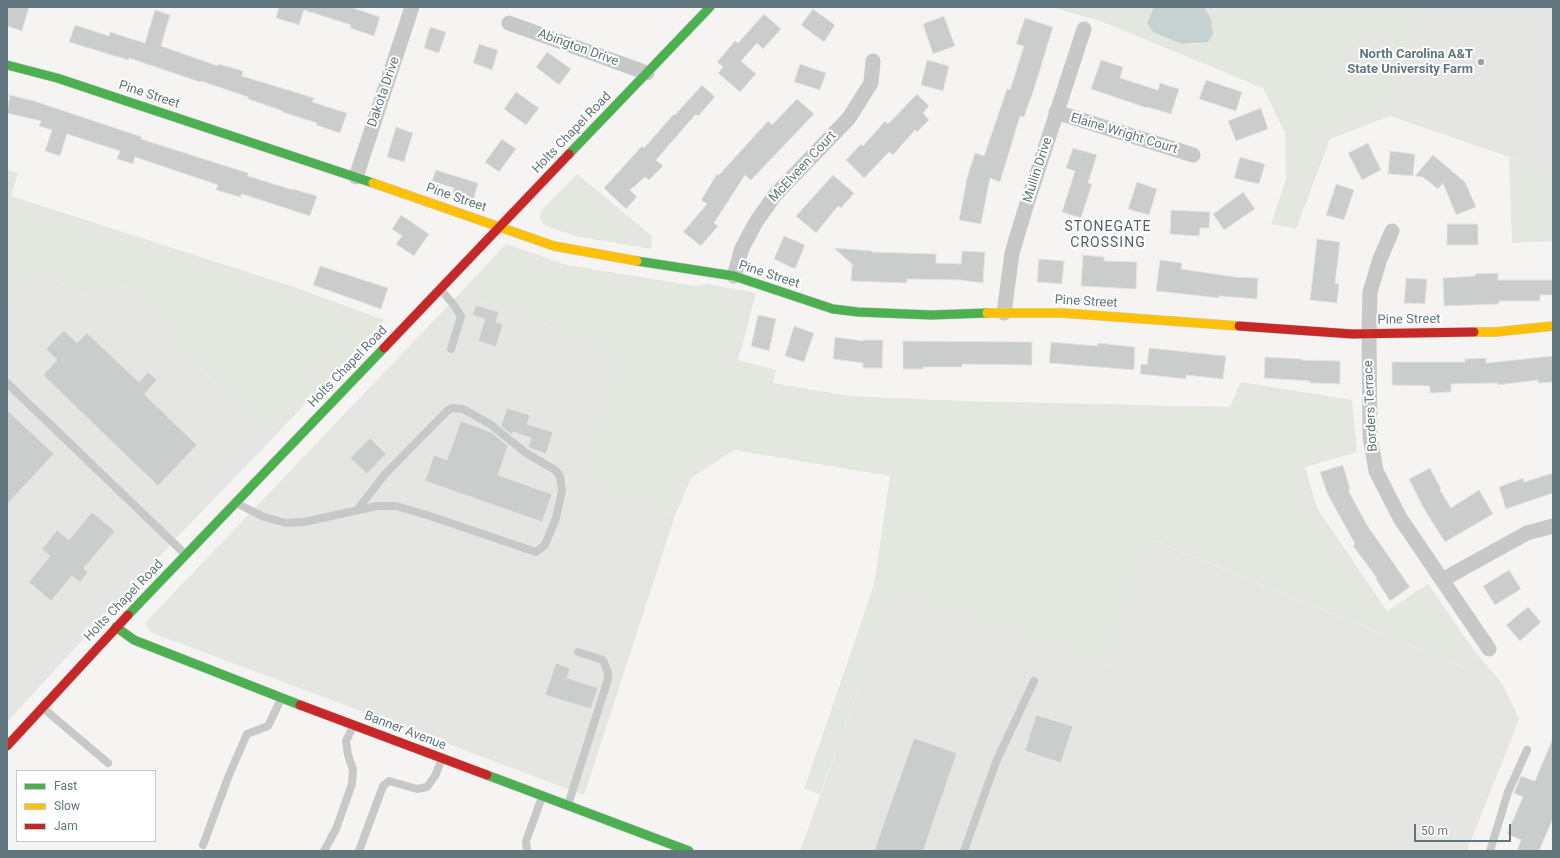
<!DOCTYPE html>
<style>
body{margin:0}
#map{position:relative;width:1560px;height:858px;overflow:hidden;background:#f5f4f3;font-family:Roboto,sans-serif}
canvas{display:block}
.frame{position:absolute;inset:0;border:8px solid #61777d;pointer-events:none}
.legend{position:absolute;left:16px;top:770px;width:140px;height:72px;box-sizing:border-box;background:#fff;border:1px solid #c0c9cb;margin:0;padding:5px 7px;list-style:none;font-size:12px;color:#61777d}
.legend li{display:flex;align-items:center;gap:8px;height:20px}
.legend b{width:20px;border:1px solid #c0c9cb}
.scale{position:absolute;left:1414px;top:824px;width:97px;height:18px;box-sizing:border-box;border:2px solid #61777d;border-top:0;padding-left:5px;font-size:12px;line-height:14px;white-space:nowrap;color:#61777d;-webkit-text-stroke:3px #fff;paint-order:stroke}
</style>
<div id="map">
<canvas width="1560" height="858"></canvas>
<div class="frame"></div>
<ul class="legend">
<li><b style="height:5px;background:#4caf50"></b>Fast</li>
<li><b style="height:5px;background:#ffc107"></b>Slow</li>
<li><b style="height:5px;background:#c62828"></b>Jam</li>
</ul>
<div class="scale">50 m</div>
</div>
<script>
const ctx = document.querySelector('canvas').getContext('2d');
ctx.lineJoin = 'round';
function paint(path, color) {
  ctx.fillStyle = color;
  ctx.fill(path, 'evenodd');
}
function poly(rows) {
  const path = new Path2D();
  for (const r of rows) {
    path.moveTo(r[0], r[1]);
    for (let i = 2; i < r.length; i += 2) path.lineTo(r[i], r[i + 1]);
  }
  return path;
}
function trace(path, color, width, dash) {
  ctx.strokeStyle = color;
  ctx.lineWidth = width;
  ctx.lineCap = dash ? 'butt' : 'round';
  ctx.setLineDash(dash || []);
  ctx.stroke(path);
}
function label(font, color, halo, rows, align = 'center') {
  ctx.font = font + ' Roboto,sans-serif';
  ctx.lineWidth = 4;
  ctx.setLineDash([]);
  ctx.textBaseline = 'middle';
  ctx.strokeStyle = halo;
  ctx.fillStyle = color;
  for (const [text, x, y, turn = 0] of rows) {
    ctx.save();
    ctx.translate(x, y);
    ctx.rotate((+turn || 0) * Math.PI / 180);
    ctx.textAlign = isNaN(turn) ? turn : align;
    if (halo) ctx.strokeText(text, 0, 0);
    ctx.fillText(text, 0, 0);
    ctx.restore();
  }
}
const built = poly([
 [1429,7,1553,7,1553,172,1390,116],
 [38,270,84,296,125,286,161,314,172,340,272,439,182,532,7,722,7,304],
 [459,294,523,315,618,357,581,486,675,516,584,795,150,632,145,623],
 [1152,540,1502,683,1519,719,1467,851,800,851,894,591,1110,667]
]);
const green = poly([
 [1051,7,1154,7,1147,23,1153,32,1182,44,1198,44,1211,19,1204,7,1429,7,1390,116,1330,139,1296,229,1271,224,1286,179,1285,133,1263,88,1103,22],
 [1509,157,1553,172,1553,241,1512,243],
 [7,170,18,173,11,196,291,286,384,320,272,439,172,340,161,314,125,286,84,296,38,270,7,304],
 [577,174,652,236,651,249,575,236,544,225,540,219,540,212],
 [506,244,567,265,695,286,708,284,756,293,738,360,776,370,773,383,849,396,963,401,1230,407,1241,382,1352,400,1357,452,1305,467,1317,508,1387,611,1428,584,1475,652,1502,683,1153,540,1110,667,894,592,820,794,804,789,874,585,890,476,734,450,691,478,675,516,581,486,618,357,523,315,459,294]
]);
const water = poly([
 [1154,7,1204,7,1211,19,1213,34,1208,42,1182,44,1153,32,1147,23]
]);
const building = poly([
 [7,7,29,7,22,31,7,26,7,7],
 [279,7,350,7,380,17,374,36,350,28,351,25,304,10,299,25,276,18,279,7],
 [813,9,835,25,824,42,801,25,813,9],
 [155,10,170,15,161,46,218,66,219,64,243,71,242,76,314,98,312,102,347,113,340,133,316,125,317,123,282,112,283,111,248,99,248,97,201,81,200,82,129,58,128,60,69,42,75,25,109,36,110,32,145,43,155,10],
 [764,14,781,29,763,49,757,43,741,61,756,74,740,92,718,73,723,67,717,62,735,41,738,43,764,14],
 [944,16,955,46,933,54,923,24,944,16],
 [1025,18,1053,27,1034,89,1024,117,1020,116,1000,182,990,178,981,224,959,220,967,178,975,153,984,156,1007,89,1010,90,1024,46,1016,44,1025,18],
 [430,27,446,32,439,53,424,48,430,27],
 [479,44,498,50,492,70,473,63,479,44],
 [547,52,571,69,559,85,536,67,547,52],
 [927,60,949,66,943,91,921,85,927,60],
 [1101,60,1123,67,1120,78,1158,90,1160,83,1179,89,1171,114,1147,107,1147,108,1091,89,1101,60],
 [800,64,826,73,820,90,794,82,800,64],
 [1206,80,1242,92,1236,111,1199,99,1206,80],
 [702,85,715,97,698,116,696,114,656,160,663,166,649,180,645,177,630,190,637,197,626,209,604,188,642,146,644,148,674,114,675,115,702,85],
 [516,92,539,108,526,125,504,109,516,92],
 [917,94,929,106,923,113,929,120,917,132,915,130,893,155,889,152,864,178,846,160,861,144,863,146,885,121,888,124,917,94],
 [10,95,34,101,142,137,141,139,248,173,248,176,293,190,293,189,317,196,310,216,242,194,240,197,216,190,218,185,135,157,133,164,117,159,120,151,67,134,60,156,45,151,52,130,39,126,41,121,7,113,10,95],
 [797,99,814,114,751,180,745,175,714,223,718,226,701,246,683,232,707,204,701,200,717,174,719,175,768,121,772,125,797,99],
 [1261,108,1268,129,1236,141,1228,121,1261,108],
 [396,127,413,133,404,162,387,157,396,127],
 [502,139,516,149,499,172,485,162,502,139],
 [1368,143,1381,170,1362,180,1348,153,1368,143],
 [1073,148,1097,155,1088,183,1092,184,1081,218,1062,212,1075,171,1066,168,1073,148],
 [1390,151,1415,154,1413,176,1388,174,1390,151],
 [1433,155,1465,182,1476,207,1456,215,1443,183,1438,189,1423,177,1415,176,1433,155],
 [1240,157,1265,164,1259,184,1234,178,1240,157],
 [436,170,478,183,473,202,452,195,454,188,432,181,436,170],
 [833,175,854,193,841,208,838,206,816,233,796,216,833,175],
 [1137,182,1157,189,1149,215,1128,209,1137,182],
 [1336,184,1354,190,1344,220,1326,215,1336,184],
 [1243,192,1255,209,1224,230,1213,214,1243,192],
 [1171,210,1210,212,1209,228,1200,228,1199,236,1170,234,1171,210],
 [401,215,429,234,414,256,396,244,402,236,392,229,401,215],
 [1447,224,1478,224,1478,245,1447,245,1447,224],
 [784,236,805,245,795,269,774,259,784,236],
 [1317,239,1340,242,1335,283,1339,284,1337,303,1310,300,1317,239],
 [834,248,872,251,872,252,936,254,936,263,961,264,962,251,985,252,983,283,960,280,907,279,907,283,851,281,852,265,854,266,834,248],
 [1083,255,1104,257,1104,261,1137,262,1136,289,1081,286,1083,255],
 [1039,259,1064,261,1062,284,1037,282,1039,259],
 [1160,260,1182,263,1181,269,1235,277,1258,278,1257,299,1219,296,1219,298,1156,291,1160,260],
 [320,266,388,288,381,309,313,285,320,266],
 [1498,273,1498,280,1553,280,1553,295,1540,295,1540,301,1499,301,1499,304,1444,306,1443,278,1475,276,1475,274,1498,273],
 [1406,278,1427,279,1425,304,1404,303,1406,278],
 [476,305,499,312,496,322,503,324,496,347,478,341,485,319,472,315,476,305],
 [758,315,776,319,769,351,751,346,758,315],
 [794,326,814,333,804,362,785,356,794,326],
 [64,330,77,343,87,333,139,382,148,372,157,380,144,394,197,445,158,486,43,375,57,360,46,349,64,330],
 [835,337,863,341,863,340,883,340,882,368,863,368,863,363,833,359,835,337],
 [903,341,1032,342,1032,365,962,364,962,367,923,367,923,369,903,369,903,341],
 [1051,342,1098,346,1098,343,1135,347,1134,370,1049,363,1051,342],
 [1149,348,1226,356,1223,379,1186,375,1186,379,1140,374,1141,364,1147,365,1149,348],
 [1553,356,1553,382,1538,383,1538,380,1498,385,1498,383,1451,384,1451,392,1430,393,1430,386,1392,385,1392,362,1465,362,1465,359,1486,358,1486,363,1553,356],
 [1265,357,1302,359,1302,360,1340,361,1340,384,1310,383,1310,381,1264,378,1265,357],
 [507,408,530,415,527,424,553,432,546,454,528,447,531,438,513,432,512,435,501,426,507,408],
 [7,410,54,454,7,504,7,410],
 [461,421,491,432,508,446,498,475,552,494,542,522,425,481,434,455,447,460,461,421],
 [370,438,386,454,367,474,350,458,370,438],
 [1343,465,1350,489,1348,490,1367,525,1410,587,1390,601,1376,579,1377,578,1353,546,1355,544,1327,493,1320,472,1343,465],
 [1430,468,1441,489,1440,490,1451,508,1479,490,1493,514,1445,542,1423,507,1409,479,1430,468],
 [1553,473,1553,493,1506,509,1499,487,1523,478,1524,482,1553,473],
 [92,512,115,531,84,568,88,572,80,582,72,576,51,601,29,582,50,556,42,549,57,530,69,540,92,512],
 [1509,570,1521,589,1495,605,1483,586,1509,570],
 [1528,607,1541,622,1520,641,1506,625,1528,607],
 [556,663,570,668,567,678,598,688,591,709,545,695,556,663],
 [1036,715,1073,726,1061,763,1025,751,1036,715],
 [914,738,957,753,923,851,874,851,914,738],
 [1553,738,1553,818,1539,851,1517,851,1521,840,1507,834,1523,797,1514,793,1521,776,1535,781,1553,738]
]);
const lane = poly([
 [441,290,453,304,461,316,451,349],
 [7,383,185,554],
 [236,503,264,517,286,523,304,522,377,506,396,506,430,516,536,552,545,545,556,518,562,491,560,476,555,470,526,453,490,424,463,409,452,408,447,411,385,474,358,509],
 [43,708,108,763],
 [568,805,608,679,608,673,603,660,578,652],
 [203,845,229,775,247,734,268,726,281,699],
 [324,851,336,829,352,784,353,770,348,755,346,741,353,726],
 [359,851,383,786,389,781,417,789,427,787,435,776,442,759],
 [527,851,526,841,542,797],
 [964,851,996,762,1034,681],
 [1490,851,1508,792,1527,750]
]);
const street = poly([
 [509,23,647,73],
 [1056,112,1193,155],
 [356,177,412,7],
 [1392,231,1380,259,1370,292,1369,334,1370,437,1376,471,1400,518,1489,649],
 [734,276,742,248,756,222,775,195,849,118,871,83,873,61],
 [1004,313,1012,253,1024,213,1084,29],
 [1442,580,1527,533,1553,526]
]);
const fast = poly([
 [7,65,57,78,373,183],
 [569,154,710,7],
 [637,261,734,276,833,309,858,312,931,315,987,313],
 [128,615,384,348],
 [116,627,134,640,300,705],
 [487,775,689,851]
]);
const slow = poly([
 [373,183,554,246,637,261],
 [987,313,1063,313,1239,326],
 [1474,332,1495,332,1553,326]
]);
const jam = poly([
 [1239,326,1352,334,1474,332],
 [384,348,569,154],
 [300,705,487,775],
 [7,746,128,615]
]);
const markers = [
 [1481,62,4,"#95a3a6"]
];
const streetNames = [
 ["Abington Drive",578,48,20],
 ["Dakota Drive",384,92,-71],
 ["Pine Street",149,95,18],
 ["Holts Chapel Road",572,133,-46],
 ["Elaine Wright Court",1124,134,17],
 ["McElveen Court",803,167,-47],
 ["Mullin Drive",1038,170,-72],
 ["Pine Street",456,198,19],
 ["Pine Street",769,275,18],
 ["Pine Street",1086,302,3],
 ["Pine Street",1409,320,-1],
 ["Holts Chapel Road",348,367,-46],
 ["Borders Terrace",1371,406,-93],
 ["Holts Chapel Road",124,601,-46],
 ["Banner Avenue",405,731,21]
];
const poiNames = [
 ["North Carolina A&T",1473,55],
 ["State University Farm",1473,70]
];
const neighbourhoodNames = [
 ["STONEGATE",1108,227],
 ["CROSSING",1108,243]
];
paint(built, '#e5e6e4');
paint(green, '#e4e6e0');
paint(water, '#c6d2d2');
paint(building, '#cbcccc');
trace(building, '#e4e4e3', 1);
trace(fast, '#cfd0d0', 10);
trace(slow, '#cfd0d0', 10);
trace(jam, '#cfd0d0', 10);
trace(lane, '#c7c9c9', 8);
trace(street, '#c7c9c9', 15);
trace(fast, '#4caf50', 9);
trace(slow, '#ffc107', 9);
trace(jam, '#c62828', 9);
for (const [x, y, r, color] of markers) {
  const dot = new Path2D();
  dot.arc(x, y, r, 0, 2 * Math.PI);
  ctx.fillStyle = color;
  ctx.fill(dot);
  trace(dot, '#fff', 1.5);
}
label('13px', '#61777d', '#fff', streetNames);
label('bold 13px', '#61777d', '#fff', poiNames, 'right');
ctx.letterSpacing = '1px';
label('14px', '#526368', '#fff', neighbourhoodNames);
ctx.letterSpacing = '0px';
</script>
